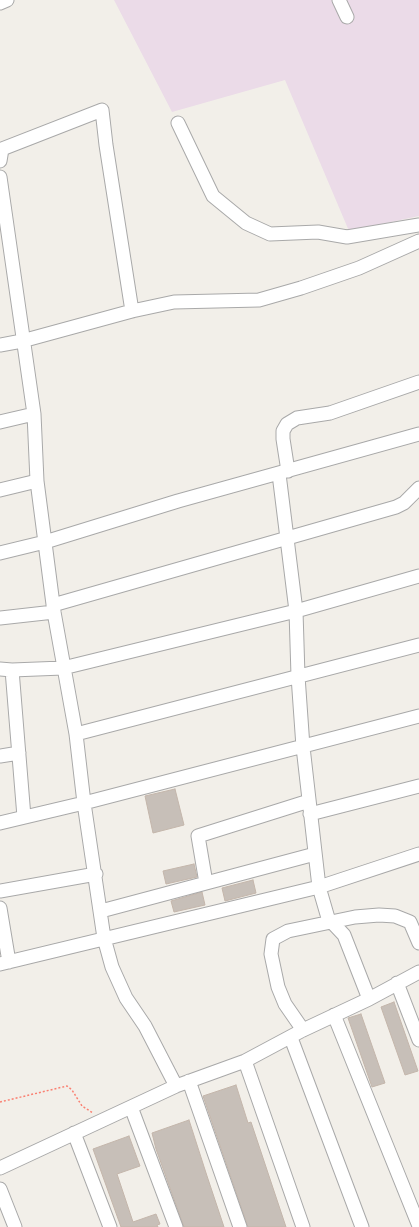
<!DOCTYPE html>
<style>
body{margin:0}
canvas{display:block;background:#f2efe9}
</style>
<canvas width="419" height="1227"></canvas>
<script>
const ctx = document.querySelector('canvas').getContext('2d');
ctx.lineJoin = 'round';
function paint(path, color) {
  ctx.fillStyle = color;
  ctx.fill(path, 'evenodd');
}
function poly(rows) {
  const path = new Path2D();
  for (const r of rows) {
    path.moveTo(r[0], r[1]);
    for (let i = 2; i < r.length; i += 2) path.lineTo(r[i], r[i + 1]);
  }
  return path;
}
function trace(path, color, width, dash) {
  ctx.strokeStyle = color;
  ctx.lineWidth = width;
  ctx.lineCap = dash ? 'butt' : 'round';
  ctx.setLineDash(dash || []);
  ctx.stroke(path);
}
const industrial = poly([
 [114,0,419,0,419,216,349,231,285,80,172,112]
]);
const building = poly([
 [175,789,184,825,153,833,145,796,175,789],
 [194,864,197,877,166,884,163,871,194,864],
 [253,880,256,893,225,901,222,888,253,880],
 [202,892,205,905,174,912,171,901,202,892],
 [394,1002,418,1071,405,1075,381,1007,394,1002],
 [361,1014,385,1083,372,1087,348,1018,361,1014],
 [236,1085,248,1123,251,1122,286,1227,248,1227,203,1096,236,1085],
 [189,1120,207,1176,224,1227,184,1227,156,1149,152,1133,189,1120],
 [129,1136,140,1166,117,1174,133,1222,156,1214,160,1224,157,1225,158,1227,121,1227,93,1149,129,1136]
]);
const path = poly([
 [0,1102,67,1086,72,1090,82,1106,93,1113]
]);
const minor = poly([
 [339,0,347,17],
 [0,3,7,0],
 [178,123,213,196,246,223,270,234,318,232,347,237,419,225],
 [0,161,2,149,102,110,106,145,132,311],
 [0,177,34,414,37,481,54,612,76,734,84,803,104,938,112,967,126,998,145,1026,176,1086],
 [0,345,22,341,132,311,174,302,259,300,301,288,359,268,419,241],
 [0,422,34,414],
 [288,471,283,439,283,431,287,424,297,418,330,413,419,382],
 [279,474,296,611,298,676,303,747,319,887,328,918,344,935,369,999],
 [0,490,37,481],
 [0,553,45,542,178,501,419,434],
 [53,605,396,507,404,503,419,488],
 [0,618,54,612],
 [0,669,12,670,63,668,296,611,419,576],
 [12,670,24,817],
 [76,734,419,645],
 [0,756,19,753],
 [310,814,419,786],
 [0,823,84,803,419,716],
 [206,883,198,836,309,801],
 [0,891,96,874],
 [0,908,9,962],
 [101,911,315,854],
 [0,964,319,887,419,854],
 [397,983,419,1040],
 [334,1015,419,1226],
 [303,1030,285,1004,278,987,271,954,273,939,288,931,355,917,379,915,395,916,410,922,419,943],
 [291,1038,362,1227],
 [245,1061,303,1227],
 [189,1081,240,1227],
 [131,1107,176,1227],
 [74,1133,110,1227],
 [0,1168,176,1086,245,1061,303,1030,369,999,419,972],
 [0,1189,15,1227]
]);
paint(industrial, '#ebdbe8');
paint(building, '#c7bfb8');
trace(building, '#c4b6ab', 1);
trace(minor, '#a9a9a9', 15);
trace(path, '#fa8072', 1.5, [2, 2]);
trace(minor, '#fff', 13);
</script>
